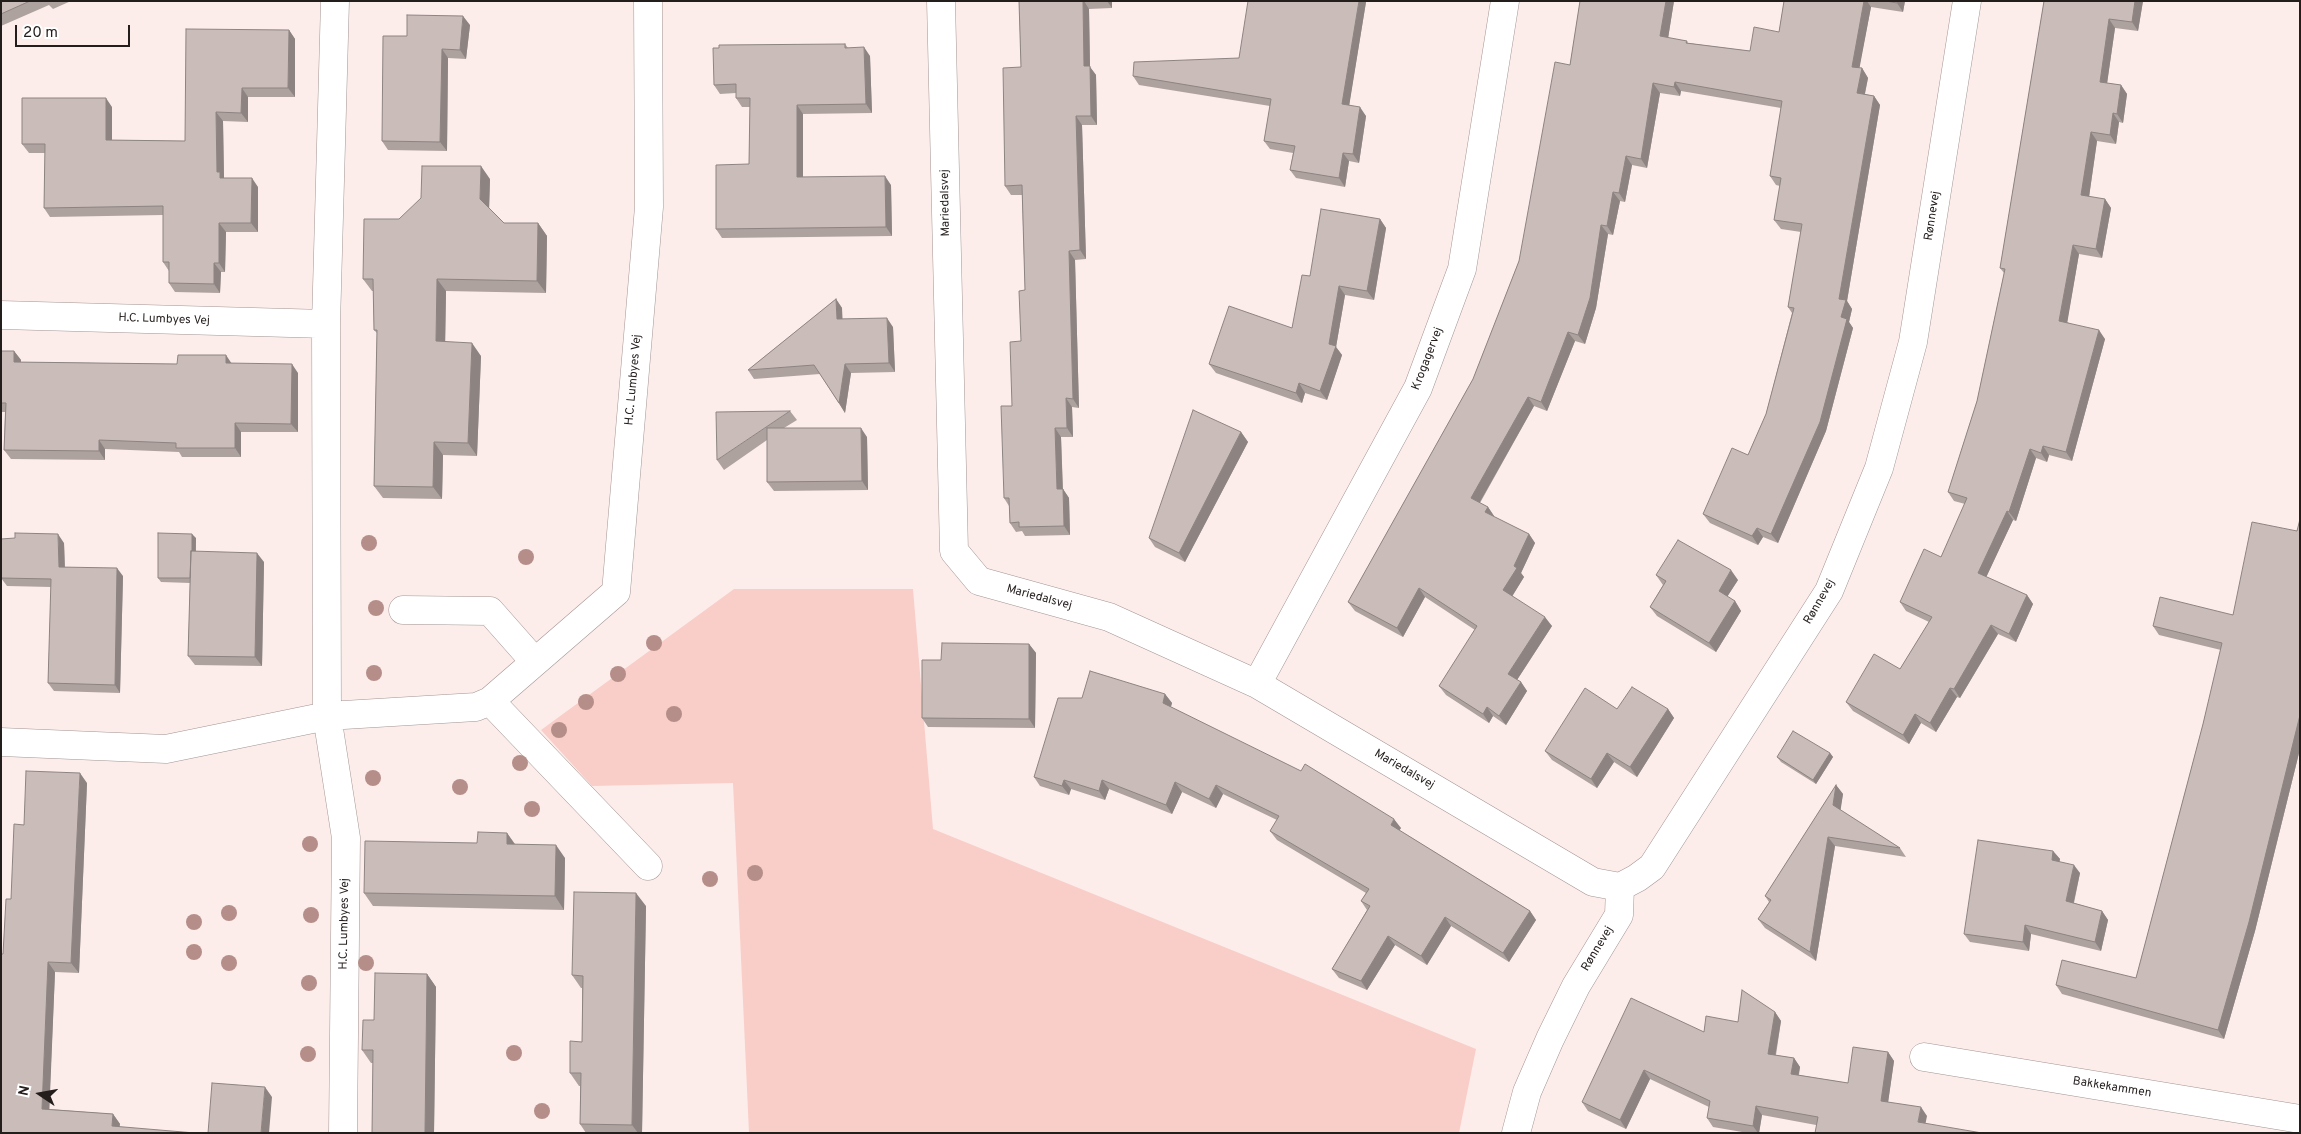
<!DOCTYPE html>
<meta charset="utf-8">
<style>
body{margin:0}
#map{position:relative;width:2301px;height:1134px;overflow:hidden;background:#fcedeb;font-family:Overpass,sans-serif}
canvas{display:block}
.frame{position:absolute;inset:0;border:2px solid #231d1c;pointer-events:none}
.north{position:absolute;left:15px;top:1069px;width:50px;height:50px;-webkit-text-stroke:4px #fff;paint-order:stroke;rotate:282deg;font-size:14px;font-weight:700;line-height:20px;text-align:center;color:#231d1c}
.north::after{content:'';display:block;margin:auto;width:18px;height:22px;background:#231d1c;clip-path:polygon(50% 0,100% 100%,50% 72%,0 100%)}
.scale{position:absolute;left:15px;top:25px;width:115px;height:22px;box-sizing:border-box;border:2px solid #231d1c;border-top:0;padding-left:6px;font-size:15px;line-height:18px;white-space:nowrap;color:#231d1c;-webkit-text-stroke:4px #fff;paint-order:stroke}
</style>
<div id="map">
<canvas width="2301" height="1134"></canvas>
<div class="frame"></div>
<div class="north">N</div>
<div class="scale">20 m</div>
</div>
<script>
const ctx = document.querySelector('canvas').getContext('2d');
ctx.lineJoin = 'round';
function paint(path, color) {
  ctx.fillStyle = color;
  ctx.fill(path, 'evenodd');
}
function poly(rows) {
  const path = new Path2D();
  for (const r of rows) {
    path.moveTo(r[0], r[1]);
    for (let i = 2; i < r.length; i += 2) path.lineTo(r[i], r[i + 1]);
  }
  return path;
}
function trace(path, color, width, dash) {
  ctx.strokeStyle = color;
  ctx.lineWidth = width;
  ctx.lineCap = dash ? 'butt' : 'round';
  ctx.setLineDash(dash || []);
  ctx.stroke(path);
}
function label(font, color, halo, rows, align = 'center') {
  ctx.font = font + ' Overpass,sans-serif';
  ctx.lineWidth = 5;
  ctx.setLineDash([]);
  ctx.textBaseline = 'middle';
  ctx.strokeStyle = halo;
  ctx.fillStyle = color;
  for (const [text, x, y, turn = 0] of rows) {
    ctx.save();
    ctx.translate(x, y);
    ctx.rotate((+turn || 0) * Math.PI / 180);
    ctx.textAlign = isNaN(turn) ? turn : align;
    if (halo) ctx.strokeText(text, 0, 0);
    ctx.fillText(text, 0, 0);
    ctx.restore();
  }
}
const green = poly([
 [734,589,913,589,933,829,1476,1049,1459,1133,749,1133,733,783,592,786,541,730]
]);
const minor = poly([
 [335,1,326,324,327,716,346,838,343,1133],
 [941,1,954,551,979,581,1109,617,1257,684,1593,882,1620,887],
 [1,315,326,324],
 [403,610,490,611,535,662],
 [1257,684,1418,388,1462,269,1505,1],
 [490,701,648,866],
 [1,742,166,749,327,716,476,707,490,701,616,592,649,207,648,1],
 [1924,1057,2300,1119],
 [1516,1133,1527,1092,1550,1039,1576,986,1619,915,1620,887,1637,878,1652,867,1829,591,1879,468,1913,342,1967,1]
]);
const trees = [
 [369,543],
 [526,557],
 [376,608],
 [654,643],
 [374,673],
 [618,674],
 [586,702],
 [674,714],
 [559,730],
 [520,763],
 [373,778],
 [460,787],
 [532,809],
 [310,844],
 [755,873],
 [710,879],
 [229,913],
 [311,915],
 [194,922],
 [194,952],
 [229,963],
 [366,963],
 [309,983],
 [514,1053],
 [308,1054],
 [542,1111]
];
const wall = poly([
 [1,1,71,1,53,9,49,5,1,26],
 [1019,1,1112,1,1112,8,1089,9,1090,67,1096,75,1097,125,1082,125,1086,259,1075,260,1079,408,1072,407,1073,437,1061,437,1063,489,1069,498,1070,535,1025,536,1022,531,1016,532,1010,523,1009,506,1004,498,1012,406,1021,341,1025,290,1022,195,1011,195,1005,186,1021,67],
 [1580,1,1674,1,1668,38,1687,41,1688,43,1750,51,1779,32,1784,1,1905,1,1903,12,1871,7,1859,68,1862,68,1868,78,1865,94,1874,96,1880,105,1847,301,1852,309,1849,322,1853,328,1826,431,1778,543,1763,537,1758,545,1710,523,1703,514,1748,455,1766,414,1792,313,1788,307,1801,232,1781,229,1774,220,1780,186,1776,185,1770,176,1781,108,1681,91,1680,96,1660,93,1647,168,1632,165,1625,202,1620,201,1613,235,1608,234,1596,308,1585,344,1575,341,1547,411,1534,406,1480,503,1488,507,1494,516,1494,517,1529,534,1535,543,1521,573,1524,577,1512,596,1552,626,1517,680,1521,682,1527,691,1506,725,1493,716,1489,723,1446,695,1439,686,1475,630,1425,597,1403,637,1355,611,1348,602,1473,379,1519,261,1570,65],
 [2044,1,2143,1,2138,31,2115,28,2107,83,2121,85,2127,94,2123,123,2119,122,2116,144,2097,141,2089,197,2105,199,2111,208,2102,258,2079,254,2067,322,2105,339,2072,461,2049,455,2047,462,2036,458,2016,521,2013,520,1986,577,2027,595,2033,604,2016,642,1998,634,1960,698,1957,697,1936,732,1921,723,1909,744,1853,711,1846,702,1900,669,1929,622,1906,611,1900,602,1941,557,1965,504,1954,501,1948,492,1977,401,2004,273,2000,268],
 [1366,2,1349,105,1366,116,1359,163,1349,161,1345,187,1296,178,1290,170,1293,153,1270,149,1264,141,1270,106,1139,85,1133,76,1239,58],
 [470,25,466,59,448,58,447,151,388,150,382,141,407,36],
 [289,30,295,39,295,97,248,97,248,122,223,121,224,178,258,187,258,232,226,232,225,272,221,272,220,293,175,292,169,283,169,271,163,262,163,215,50,217,44,208,45,153,29,153,22,144,112,107,112,140,185,141],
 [845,44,848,48,870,56,872,113,803,114,803,177,891,185,892,236,722,238,716,229,749,164,750,107,742,107,736,98,736,93,720,94,714,85],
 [490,179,489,208,504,223,538,223,547,236,546,293,446,291,445,342,481,356,477,456,443,455,442,499,383,498,374,486,377,333,374,330,373,291,372,291,363,279,399,219],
 [1380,219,1386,228,1374,300,1345,295,1336,347,1342,355,1327,400,1305,393,1302,403,1216,373,1209,364,1292,328,1310,276],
 [836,299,842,308,842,319,893,327,895,372,851,373,845,413,820,374,754,379,748,370],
 [1,351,14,351,21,360,21,362,177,364,232,363,298,373,298,432,241,432,241,457,182,457,179,452,105,449,105,460,11,459,4,450,5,412,1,412],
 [790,411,797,420,784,428,867,437,868,490,774,491,767,482,767,440,724,470,717,460],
 [1241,432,1248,442,1185,562,1155,547,1149,538],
 [2300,519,2300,749,2255,931,2224,1039,2062,994,2056,985,2136,978,2203,724,2221,650,2159,635,2153,626,2233,615,2297,531],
 [196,538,196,551,264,562,262,666,195,665,188,656,190,583,161,582,158,578],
 [64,543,65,567,123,576,120,693,54,691,48,683,51,587,7,586,1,578],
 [1656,575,1738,580,1727,597,1735,601,1741,611,1716,652,1657,616,1650,607,1663,585],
 [1029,644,1036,653,1035,728,928,727,922,718],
 [1165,694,1172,703,1171,707,1401,828,1399,830,1530,911,1536,920,1509,962,1451,926,1427,965,1395,945,1367,990,1339,978,1332,969,1367,910,1361,901,1366,893,1277,840,1270,831,1277,820,1223,794,1216,808,1182,792,1172,814,1109,789,1105,800,1071,789,1069,795,1040,786,1034,777,1082,698],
 [1617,709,1668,709,1674,718,1637,777,1614,762,1597,788,1552,760,1545,751],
 [1830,753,1833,757,1816,784,1781,762,1777,757],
 [87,783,79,973,55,972,49,1109,113,1114,120,1124,1,1133,3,954,11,899,24,825],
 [1836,785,1843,794,1840,810,1900,848,1906,857,1835,846,1816,961,1765,928,1758,919,1769,902,1765,896],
 [507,833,515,844,565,858,564,910,373,906,364,893,477,843],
 [2053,851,2060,859,2059,862,2080,873,2074,903,2102,911,2108,920,2101,951,2031,934,2029,951,1970,942,1964,934],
 [646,906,642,1133,586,1133,580,1124,580,1086,579,1086,570,1073,582,1042,582,988,581,988,572,975],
 [427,974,436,987,434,1133,372,1133,373,1063,371,1063,362,1050,374,1020],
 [1775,1012,1781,1021,1776,1055,1794,1058,1800,1067,1799,1075,1848,1083,1888,1052,1894,1061,1888,1102,1927,1116,1816,1125,1762,1115,1759,1133,1748,1133,1713,1127,1707,1118,1709,1107,1650,1079,1626,1129,1588,1111,1582,1102,1704,1032]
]);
const shadedWall = poly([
 [1083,1,1084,1,1089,9,1090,67,1096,75,1097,125,1091,116,1084,66],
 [1107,1,1112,1,1112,8],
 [1359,1,1365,1,1366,2,1348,113,1342,104],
 [1666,1,1674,1,1667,45,1660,36],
 [1864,1,1867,1,1871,7,1858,76,1852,67],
 [1897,1,1905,1,1903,12,1897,3],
 [2135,1,2143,1,2138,31,2132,22],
 [463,16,470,25,466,59,460,50],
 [2109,19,2115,28,2106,91,2100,82],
 [289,30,295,39,295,97,288,88],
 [864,47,870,56,872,113,866,104],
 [442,49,448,58,447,151,440,142],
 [1862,68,1868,78,1863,102,1857,93],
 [1675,82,1681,91,1680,96,1674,87],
 [1653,83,1660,93,1647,168,1641,159],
 [2121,85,2127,94,2123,123,2117,114],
 [242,88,248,97,248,122,241,113],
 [1874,96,1880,105,1847,301,1852,309,1849,322,1853,328,1826,431,1778,543,1771,534,1841,317,1839,299],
 [106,98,112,107,112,149,106,140],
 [797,105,803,114,803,186,797,177],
 [1360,107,1366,116,1359,163,1353,154],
 [216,112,223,121,224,178,226,181,220,178,217,172],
 [2113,113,2119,122,2116,144,2110,135],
 [1076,116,1082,125,1086,259,1080,250],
 [2091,132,2097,141,2088,204,2081,195],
 [1343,153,1349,161,1345,187,1339,178],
 [1626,156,1632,165,1625,202,1619,193],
 [481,166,490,179,489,212,480,199],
 [885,176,891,185,892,236,886,227],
 [252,178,258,187,258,232,251,223],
 [1613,192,1620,201,1613,235,1607,226],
 [2105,199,2111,208,2102,258,2096,249],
 [1380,219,1386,228,1374,300,1367,291],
 [219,223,226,232,225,272,219,263],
 [538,223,547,236,546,293,537,281],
 [1601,225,1608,234,1596,308,1585,344,1578,335],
 [2073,245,2079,254,2066,330,2059,321],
 [1069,251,1075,260,1079,408,1073,399],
 [214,263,221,272,220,293,214,284],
 [437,279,446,291,445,354,436,341],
 [1339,286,1345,295,1336,347,1342,355,1327,400,1320,391],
 [836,299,842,308,843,328,837,319],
 [887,318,893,327,895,372,889,363],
 [2099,330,2105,339,2072,461,2066,452],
 [1568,332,1575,341,1547,411,1541,402],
 [472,343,481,356,477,456,468,443],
 [14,351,21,360,20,371,14,362],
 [226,355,232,364,226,363],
 [292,364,298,373,298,432,291,424],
 [845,364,851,373,845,413,839,403],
 [1299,383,1305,393,1302,403,1296,393],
 [1528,397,1534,406,1477,507,1471,498],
 [1066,398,1072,407,1073,437,1067,428],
 [235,423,241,432,241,457,235,448],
 [861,428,867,437,868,490,862,481],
 [1055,428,1061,437,1063,498,1057,489],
 [1241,432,1248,442,1185,562,1179,553],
 [99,440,105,449,105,460,99,451],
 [434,442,443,455,442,499,433,487],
 [2043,446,2049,455,2047,462,2041,453],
 [2030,449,2036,458,2016,521,2009,512],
 [1063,489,1069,498,1070,535,1064,526],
 [1488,507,1494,516,1491,521,1485,512],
 [2007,511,2013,520,1984,582,1978,573],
 [1757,528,1763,537,1758,545,1752,536],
 [58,534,64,543,65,575,59,567],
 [192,534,196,538,195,583,192,578],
 [1529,534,1535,543,1521,573,1524,577,1510,600,1503,590,1514,566],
 [257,553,264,562,262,666,255,657],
 [117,568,123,576,120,693,115,685],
 [1731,570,1738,580,1725,600,1719,591],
 [1419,588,1425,597,1403,637,1397,628],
 [2027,595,2033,604,2016,642,2009,634],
 [1735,601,1741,611,1716,652,1709,643],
 [1545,617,1552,626,1515,683,1508,674],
 [1991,625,1998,634,1960,698,1954,689],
 [1029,644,1036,653,1035,728,1029,719],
 [1521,682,1527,691,1506,725,1499,716],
 [1950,688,1957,697,1936,732,1930,723],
 [1165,694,1172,703,1169,712,1163,703],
 [1487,707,1493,716,1489,723,1483,714],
 [1668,709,1674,718,1637,777,1630,767],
 [1915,714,1921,723,1909,744,1903,735],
 [2300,715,2300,749,2255,931,2224,1039,2218,1030],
 [1607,753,1614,762,1597,788,1591,779],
 [1830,753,1833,757,1816,784,1813,780],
 [80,773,87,783,79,973,71,963],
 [1064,780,1071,789,1069,795,1062,786],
 [1102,780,1109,789,1105,800,1099,791],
 [1175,782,1182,792,1172,814,1166,805],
 [1216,785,1223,794,1216,808,1209,799],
 [1836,785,1843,794,1840,814,1833,805],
 [1394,819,1401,828,1397,834,1391,825],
 [507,833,516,846,507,844],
 [1828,837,1835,846,1816,961,1810,952],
 [556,845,565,858,564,910,555,896],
 [2053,851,2060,859,2058,869,2052,860],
 [2074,865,2080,873,2072,910,2066,901],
 [636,893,646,906,642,1133,638,1133,632,1125],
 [1530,911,1536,920,1509,962,1503,953],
 [2102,911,2108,920,2101,951,2095,942],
 [1445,917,1451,926,1427,965,1421,956],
 [2025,925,2031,934,2029,951,2023,942],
 [1388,936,1395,945,1367,990,1361,981],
 [48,962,55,972,49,1119,42,1109],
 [427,974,436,987,434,1133,425,1133],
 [1775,1012,1781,1021,1774,1063,1768,1054],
 [1888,1052,1894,1061,1887,1110,1881,1101],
 [1794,1058,1800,1067,1797,1082,1791,1074],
 [1644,1070,1650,1079,1626,1129,1620,1120],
 [265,1087,272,1097,269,1133,261,1133],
 [1756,1106,1762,1115,1759,1133,1758,1133,1753,1126],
 [1921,1107,1927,1116,1924,1131,1918,1122],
 [113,1114,120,1124,119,1133,112,1126]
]);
const building = poly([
 [1,1,30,1,1,14,1,1],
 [1019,1,1083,1,1084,66,1090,66,1091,116,1076,116,1080,250,1069,251,1073,399,1066,398,1067,428,1055,428,1057,489,1063,489,1064,526,1019,527,1019,522,1010,523,1009,498,1004,498,1001,406,1012,406,1010,342,1021,341,1019,291,1025,290,1022,185,1005,186,1003,68,1021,67,1019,1],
 [1248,1,1359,1,1342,104,1360,107,1353,154,1343,153,1339,178,1290,170,1295,146,1264,141,1271,99,1133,76,1134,62,1239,58,1248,1],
 [1580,1,1666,1,1660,36,1687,41,1686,43,1750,51,1754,27,1779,32,1784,1,1864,1,1852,67,1862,68,1857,93,1874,96,1839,299,1846,300,1841,317,1847,319,1820,422,1771,534,1757,528,1752,536,1703,514,1732,448,1748,455,1766,414,1794,308,1788,307,1802,224,1774,220,1781,178,1770,176,1782,101,1675,82,1674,87,1653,83,1641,159,1626,156,1619,193,1613,192,1607,226,1601,225,1590,298,1578,335,1568,332,1541,402,1528,397,1471,498,1488,507,1485,512,1529,534,1514,566,1517,568,1503,590,1545,617,1508,674,1521,682,1499,716,1487,707,1483,714,1439,686,1477,626,1419,588,1397,628,1348,602,1473,379,1519,261,1555,62,1570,65,1580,1],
 [1886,1,1897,1,1897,3,1886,1],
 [2044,1,2135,1,2132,22,2109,19,2100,82,2121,85,2117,114,2113,113,2110,135,2091,132,2081,195,2105,199,2096,249,2073,245,2059,321,2099,330,2066,452,2043,446,2041,453,2030,449,2009,512,2007,511,1978,573,2027,595,2009,634,1991,625,1954,689,1950,688,1930,723,1915,714,1903,735,1846,702,1874,654,1900,669,1932,617,1900,602,1924,549,1941,557,1967,498,1948,492,1977,401,2005,269,2000,268,2044,1],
 [407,15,463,16,460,50,442,49,440,142,382,141,383,36,407,36,407,15],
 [186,29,289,30,288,88,242,88,241,113,216,112,217,172,220,172,220,178,252,178,251,223,219,223,219,263,214,263,214,284,169,283,169,262,163,262,163,206,44,208,45,144,22,144,22,98,106,98,106,140,185,141,186,29],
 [845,44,845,48,864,47,866,104,797,105,797,177,885,176,886,227,716,229,716,165,749,164,750,98,736,98,736,84,714,85,713,48,719,48,719,45,845,44],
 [422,166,481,166,480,199,504,223,538,223,537,281,437,279,436,341,472,343,468,443,434,442,433,487,374,486,377,330,374,330,373,279,363,279,364,219,399,219,421,198,422,166],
 [1321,209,1380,219,1367,291,1339,286,1329,344,1336,346,1320,391,1299,383,1296,393,1209,364,1229,306,1292,328,1302,275,1310,276,1321,209],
 [836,299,837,319,887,318,889,363,845,364,839,403,814,365,748,370,836,299],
 [1,351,14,351,14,362,177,364,178,355,226,355,226,363,292,364,291,424,235,423,235,448,176,448,176,443,99,440,99,451,4,450,6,403,1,403,1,351],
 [1193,410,1241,432,1179,553,1149,538,1193,410],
 [790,411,717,460,716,412,790,411],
 [767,428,861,428,862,481,767,482,767,428],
 [2300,519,2300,715,2249,922,2218,1030,2056,985,2062,960,2136,978,2203,724,2222,643,2153,626,2160,597,2233,615,2252,522,2297,531,2300,519],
 [15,533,58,534,59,567,117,568,115,685,48,683,51,579,1,578,1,539,15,538,15,533],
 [158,533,192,534,192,551,191,551,190,578,158,578,158,533],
 [1678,540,1731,570,1719,591,1735,601,1709,643,1650,607,1666,581,1656,575,1678,540],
 [191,551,257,553,255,657,188,656,191,551],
 [942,643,1029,644,1029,719,922,718,922,660,941,660,942,643],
 [1090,671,1165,694,1163,703,1301,771,1305,764,1394,819,1391,825,1530,911,1503,953,1445,917,1421,956,1388,936,1361,981,1332,969,1370,906,1361,901,1369,889,1270,831,1279,816,1216,785,1209,799,1175,782,1166,805,1102,780,1099,791,1064,780,1062,786,1034,777,1058,698,1082,698,1090,671],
 [1632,687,1668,709,1630,767,1607,753,1591,779,1545,751,1585,688,1617,709,1632,687],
 [1793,731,1830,753,1813,780,1777,757,1793,731],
 [26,771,80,773,71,963,48,962,42,1109,113,1114,112,1126,195,1133,1,1133,1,954,3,954,6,899,11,899,14,824,24,825,26,771],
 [1836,785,1833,805,1900,848,1828,837,1810,952,1758,919,1771,900,1765,896,1836,785],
 [478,832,507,833,507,844,556,845,555,896,364,893,365,841,477,843,478,832],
 [1978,840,2053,851,2052,860,2074,865,2066,901,2102,911,2095,942,2025,925,2023,942,1964,934,1978,840],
 [574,892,636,893,632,1125,580,1124,581,1073,570,1073,570,1041,582,1042,583,976,572,975,574,892],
 [375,973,427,974,425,1133,372,1133,373,1050,362,1050,363,1020,374,1020,375,973],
 [1742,990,1775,1012,1768,1054,1794,1058,1791,1074,1848,1083,1853,1047,1888,1052,1881,1101,1921,1107,1918,1122,1982,1133,1815,1133,1818,1117,1756,1106,1753,1126,1707,1118,1710,1101,1644,1070,1620,1120,1582,1102,1631,998,1704,1032,1706,1016,1738,1022,1742,990],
 [212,1083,265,1087,261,1133,208,1133,212,1083]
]);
const streetNames = [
 ["Mariedalsvej",946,203,-91],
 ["Rønnevej",1933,216,-81],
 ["H.C. Lumbyes Vej",164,320,2],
 ["Krogagervej",1428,359,-69],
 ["H.C. Lumbyes Vej",634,380,-85],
 ["Mariedalsvej",1039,598,15],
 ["Rønnevej",1820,602,-60],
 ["Mariedalsvej",1404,770,30],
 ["H.C. Lumbyes Vej",345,924,-89],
 ["Rønnevej",1598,949,-59],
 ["Bakkekammen",2112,1088,9]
];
paint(green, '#f9cec8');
trace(minor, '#a39593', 29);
trace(minor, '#fff', 28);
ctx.fillStyle = '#b68e89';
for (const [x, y] of trees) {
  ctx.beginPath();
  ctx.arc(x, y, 8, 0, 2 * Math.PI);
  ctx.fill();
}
paint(wall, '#aea29f');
paint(shadedWall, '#8d8482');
paint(building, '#cabcb9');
trace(building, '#8d8482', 1);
label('12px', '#231d1c', '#fff', streetNames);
</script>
